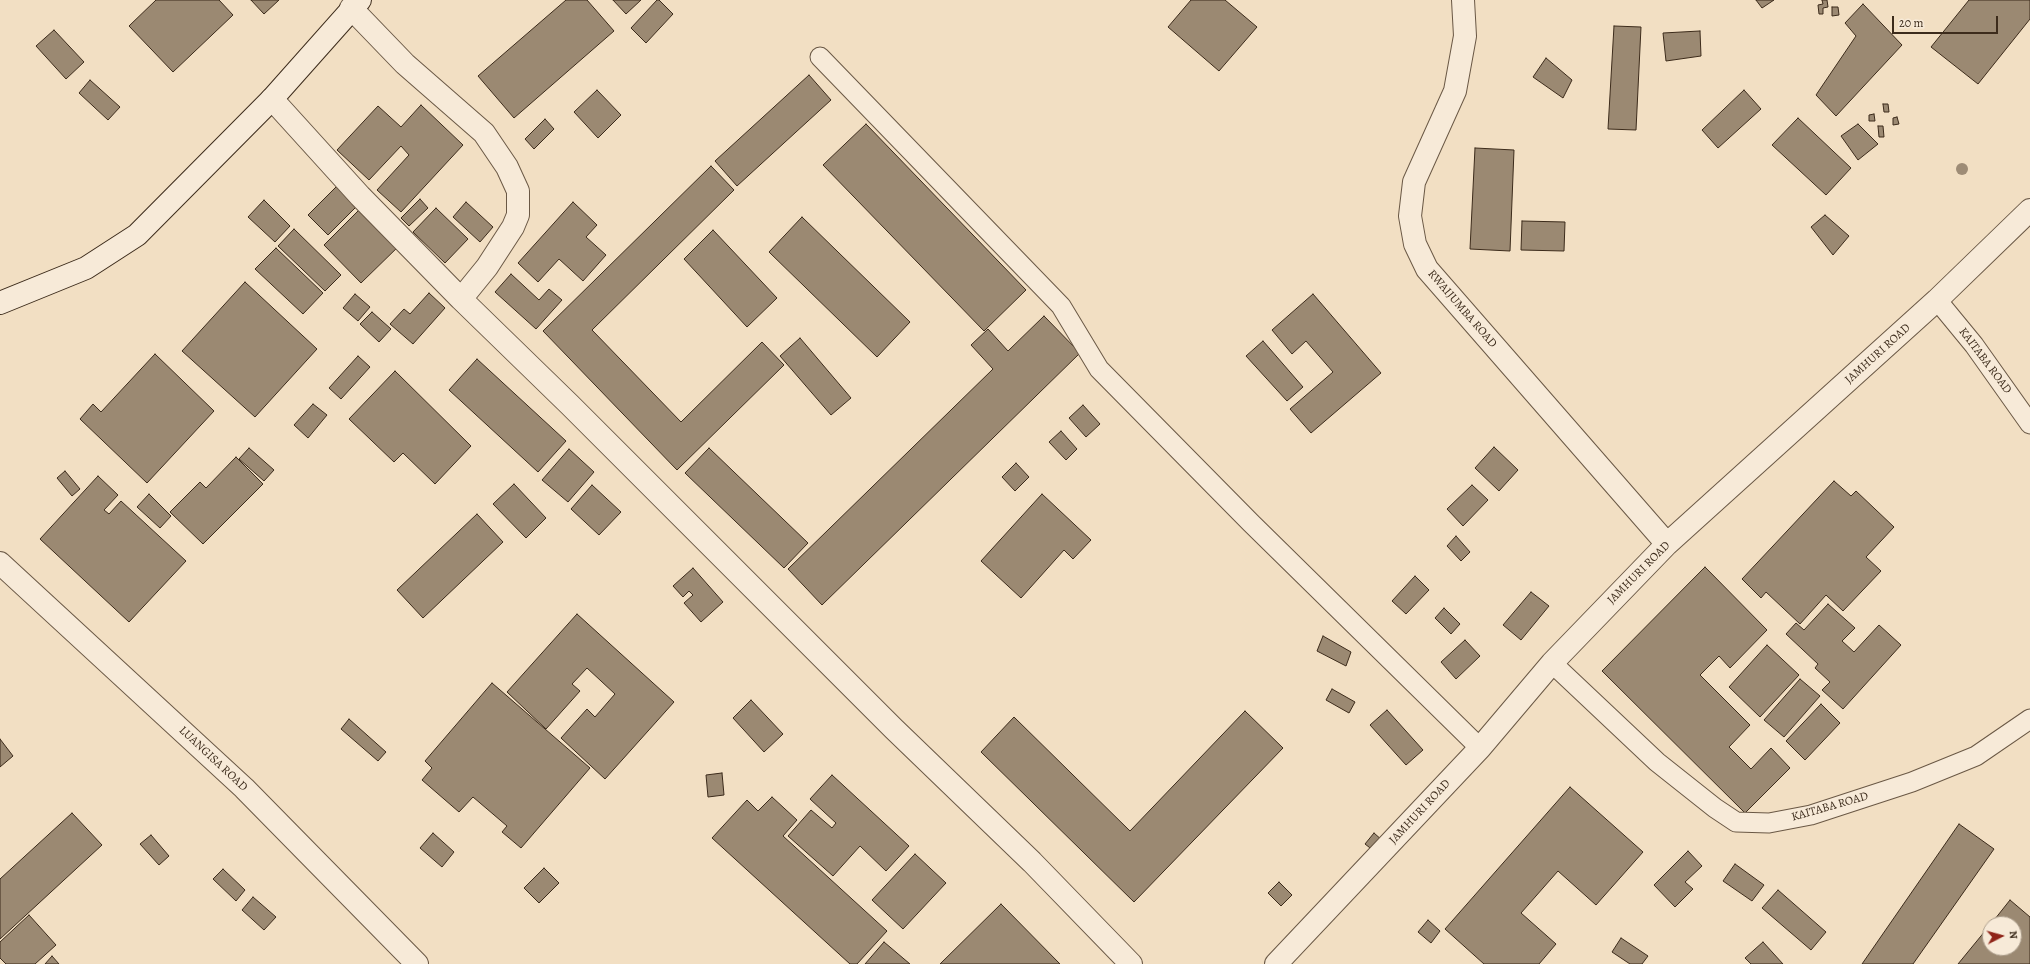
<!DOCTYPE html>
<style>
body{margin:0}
#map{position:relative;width:2030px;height:964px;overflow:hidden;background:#f2dfc3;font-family:Alegreya,serif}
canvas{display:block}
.north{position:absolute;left:1982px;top:916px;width:40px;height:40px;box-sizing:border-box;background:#f7ead8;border:1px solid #ac9e8c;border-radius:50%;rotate:84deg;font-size:11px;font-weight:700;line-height:16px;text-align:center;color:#3c2b1b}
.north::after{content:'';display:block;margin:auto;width:14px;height:18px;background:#8f2418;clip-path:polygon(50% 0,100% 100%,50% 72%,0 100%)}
.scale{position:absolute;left:1892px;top:16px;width:106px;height:18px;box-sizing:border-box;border:2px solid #3c2b1b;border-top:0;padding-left:5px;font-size:12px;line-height:14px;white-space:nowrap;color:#3c2b1b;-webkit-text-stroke:3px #f7ead8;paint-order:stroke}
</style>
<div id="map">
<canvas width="2030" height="964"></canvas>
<div class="north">N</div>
<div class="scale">20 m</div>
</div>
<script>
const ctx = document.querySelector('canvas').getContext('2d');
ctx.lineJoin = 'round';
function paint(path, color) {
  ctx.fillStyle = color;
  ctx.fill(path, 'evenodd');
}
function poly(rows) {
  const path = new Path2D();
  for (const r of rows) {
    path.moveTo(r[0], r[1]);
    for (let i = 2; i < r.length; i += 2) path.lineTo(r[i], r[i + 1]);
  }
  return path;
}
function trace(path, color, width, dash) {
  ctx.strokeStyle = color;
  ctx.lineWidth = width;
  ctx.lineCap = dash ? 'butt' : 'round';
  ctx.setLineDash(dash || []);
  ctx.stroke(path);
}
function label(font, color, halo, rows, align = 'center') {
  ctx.font = font + ' Alegreya,serif';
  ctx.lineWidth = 3;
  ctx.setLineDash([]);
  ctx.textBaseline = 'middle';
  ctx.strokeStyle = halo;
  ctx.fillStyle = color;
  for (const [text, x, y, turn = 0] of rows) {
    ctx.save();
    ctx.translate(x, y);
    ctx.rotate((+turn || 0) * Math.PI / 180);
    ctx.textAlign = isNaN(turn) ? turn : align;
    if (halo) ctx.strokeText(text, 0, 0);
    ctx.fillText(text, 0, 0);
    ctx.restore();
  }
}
const building = poly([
 [156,0,219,0,233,15,173,72,129,26,156,0],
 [251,0,279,0,264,14,251,0],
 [566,0,587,0,614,31,514,118,478,76,566,0],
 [613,0,641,0,626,14,613,0],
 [657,0,659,0,673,14,646,43,631,28,657,0],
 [1191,0,1225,0,1257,27,1219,71,1168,27,1191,0],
 [1756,0,1774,0,1762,8,1756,0],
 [1822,0,1827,0,1828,7,1823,8,1823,14,1819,14,1818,5,1823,4,1822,0],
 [1969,0,2030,0,2030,19,1978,84,1931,47,1969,0],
 [1863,4,1902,45,1836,116,1816,95,1856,36,1845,23,1863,4],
 [1832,7,1838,7,1839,15,1832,16,1832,7],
 [1614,26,1641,27,1636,130,1608,129,1614,26],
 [54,30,84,62,66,79,36,46,54,30],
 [1700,31,1701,56,1666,61,1663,33,1700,31],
 [1546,58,1572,80,1563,98,1533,77,1546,58],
 [809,75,831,100,737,186,715,161,809,75],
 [90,80,120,107,108,120,79,93,90,80],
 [597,90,621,115,598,138,574,112,597,90],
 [1744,90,1761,109,1718,148,1702,130,1744,90],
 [1883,104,1888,104,1889,112,1884,112,1883,104],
 [421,105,463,145,401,212,377,190,409,155,401,146,369,180,337,150,378,106,401,127,421,105],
 [1874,114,1875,121,1869,121,1869,115,1874,114],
 [1897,117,1899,124,1893,125,1893,118,1897,117],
 [1798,118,1851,168,1826,195,1772,145,1798,118],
 [545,119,554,129,534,149,525,139,545,119],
 [866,124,1026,290,984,331,823,165,866,124],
 [1858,124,1878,144,1858,160,1841,136,1858,124],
 [1878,126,1883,126,1884,137,1879,137,1878,126],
 [1475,148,1514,150,1510,251,1470,249,1475,148],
 [711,166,734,190,592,330,681,422,762,342,784,365,677,470,543,331,711,166],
 [342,181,362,201,328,235,308,215,342,181],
 [420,199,428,208,409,226,401,218,420,199],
 [264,200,290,226,275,242,248,217,264,200],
 [466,202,493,227,480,242,453,217,466,202],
 [573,202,597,225,586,237,606,255,583,281,559,259,538,282,518,263,573,202],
 [364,205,402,243,361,283,324,245,364,205],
 [436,208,468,239,445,263,413,232,436,208],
 [1825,215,1849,236,1833,255,1811,227,1825,215],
 [802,217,910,322,877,357,769,252,802,217],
 [1522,221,1565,222,1564,251,1521,250,1522,221],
 [294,229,341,275,325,291,278,246,294,229],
 [713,230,777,298,747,327,684,259,713,230],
 [276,248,323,293,303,314,255,269,276,248],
 [511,274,539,300,549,289,562,300,536,329,495,292,511,274],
 [245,282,317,349,255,417,182,351,245,282],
 [429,293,445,308,413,344,390,324,404,309,410,314,429,293],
 [355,294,370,307,358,321,343,308,355,294],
 [1313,294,1381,373,1311,433,1290,409,1333,372,1306,341,1292,354,1272,330,1313,294],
 [372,312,391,329,379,342,360,324,372,312],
 [1044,316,1080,353,822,605,788,569,993,369,971,345,988,329,1008,351,1044,316],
 [800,338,851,398,831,415,780,356,800,338],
 [1263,341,1303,387,1287,401,1246,356,1263,341],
 [155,354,214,411,147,483,80,419,93,404,101,412,155,354],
 [358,356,370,367,341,399,329,388,358,356],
 [477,359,566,441,538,472,449,390,477,359],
 [395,371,471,446,435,484,403,453,394,462,349,419,395,371],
 [313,404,327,415,308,438,294,425,313,404],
 [1083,405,1100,424,1086,437,1069,418,1083,405],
 [1061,431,1077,449,1066,460,1049,442,1061,431],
 [1494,447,1518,470,1499,491,1475,468,1494,447],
 [249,448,274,470,264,481,239,459,249,448],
 [709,448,808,543,784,568,685,473,709,448],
 [569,449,594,472,568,502,542,480,569,449],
 [236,457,263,484,203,544,170,512,200,482,206,488,236,457],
 [1016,463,1029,477,1015,491,1002,477,1016,463],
 [65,471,80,489,72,496,57,478,65,471],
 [98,476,118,495,104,510,109,514,121,501,186,561,129,622,40,539,98,476],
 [1834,481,1851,496,1856,491,1894,527,1866,557,1881,571,1843,611,1826,595,1800,624,1766,592,1761,598,1742,579,1834,481],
 [514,484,546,518,526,538,493,504,514,484],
 [592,485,621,512,599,535,571,509,592,485],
 [1472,485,1488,500,1463,526,1447,509,1472,485],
 [149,494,171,516,160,528,137,507,149,494],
 [1042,494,1091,540,1073,559,1064,550,1021,598,981,561,1042,494],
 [477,514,503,542,423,618,397,590,477,514],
 [1456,536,1470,552,1461,561,1447,546,1456,536],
 [1705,567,1767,630,1730,668,1719,656,1700,675,1750,725,1729,747,1751,769,1771,748,1790,768,1745,813,1602,671,1705,567],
 [693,568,723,602,701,622,684,603,693,595,689,591,683,597,673,586,693,568],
 [1415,576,1429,590,1406,614,1392,601,1415,576],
 [1531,592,1549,606,1521,640,1503,625,1531,592],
 [1828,604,1855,628,1842,641,1854,652,1879,625,1901,645,1843,709,1822,690,1830,682,1815,668,1818,664,1786,634,1796,623,1804,630,1828,604],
 [1444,608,1460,624,1451,634,1435,618,1444,608],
 [577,614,674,702,605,779,561,738,587,709,595,717,615,694,587,668,572,684,580,691,546,729,507,692,577,614],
 [1323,636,1351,652,1346,666,1317,651,1323,636],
 [1465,640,1480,656,1456,679,1441,662,1465,640],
 [1767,645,1799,675,1760,717,1729,687,1767,645],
 [1800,679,1820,696,1784,737,1764,720,1800,679],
 [492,683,590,768,521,848,502,832,507,826,473,797,459,812,422,780,432,768,425,761,492,683],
 [1332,689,1355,702,1349,713,1326,700,1332,689],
 [751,700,783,734,764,752,733,718,751,700],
 [1821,704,1840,723,1805,760,1786,741,1821,704],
 [1387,710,1423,750,1406,765,1370,725,1387,710],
 [1245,711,1283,748,1134,902,981,752,1014,717,1130,831,1245,711],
 [349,719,386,752,378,761,341,729,349,719],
 [0,739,13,756,0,767,0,739],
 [722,773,724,795,708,797,706,775,722,773],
 [832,775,909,846,886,871,860,846,833,876,788,836,811,810,832,828,836,823,810,799,832,775],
 [1570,787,1643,852,1596,905,1558,871,1521,913,1556,944,1539,964,1484,964,1445,929,1570,787],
 [772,797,797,820,783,836,887,931,857,964,850,964,712,838,747,800,758,811,772,797],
 [72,813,102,845,0,939,0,879,72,813],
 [1959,824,1994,849,1913,964,1862,964,1959,824],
 [433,833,454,852,442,867,420,848,433,833],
 [1374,833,1383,841,1374,851,1365,844,1374,833],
 [151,835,169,856,159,865,140,844,151,835],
 [1688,851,1702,866,1685,882,1693,889,1675,907,1654,885,1688,851],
 [915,854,946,883,903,929,872,900,915,854],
 [1735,864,1764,885,1752,901,1723,881,1735,864],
 [544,868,559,883,539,903,524,888,544,868],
 [223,869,245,890,236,901,213,879,223,869],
 [1279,882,1292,895,1281,906,1268,893,1279,882],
 [1778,890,1826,932,1811,950,1762,908,1778,890],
 [253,897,276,917,264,930,242,910,253,897],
 [2010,900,2030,917,2030,964,1958,964,1990,925,1990,948,2014,948,2014,924,1991,924,2010,900],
 [1001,904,1060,964,940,964,1001,904],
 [29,915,56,945,35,964,6,964,0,958,0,942,29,915],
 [1428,920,1440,931,1431,943,1418,932,1428,920],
 [1621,938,1648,956,1642,964,1630,964,1612,952,1621,938],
 [884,942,910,964,865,964,884,942],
 [1763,942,1783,964,1751,964,1745,958,1763,942],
 [52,956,59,964,45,964,52,956]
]);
const lane = poly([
 [820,57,1061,306,1099,369,1251,523,1480,748],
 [1937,300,1974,345,2030,424],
 [1552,663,1657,762,1715,808,1736,822,1769,823,1811,815,1912,782,1976,756,2030,719]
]);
const street = poly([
 [1463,0,1465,36,1455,91,1414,182,1410,216,1415,244,1427,269,1667,544],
 [351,8,405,64,484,133,507,167,518,191,518,215,513,227,487,267,461,299],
 [272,99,360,196,461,299,570,405,894,729,1032,862,1131,964],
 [0,563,244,788,417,964],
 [1276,964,1480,748,1552,663,1667,544,1937,300,2030,210]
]);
const secondary = poly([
 [0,303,86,268,137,235,272,99,360,0]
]);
const trees = [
 [1962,169]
];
const streetNames = [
 ["RWAIJUMBA ROAD",1462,309,49],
 ["JAMHURI ROAD",1878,354,-42],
 ["KAITABA ROAD",1985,361,53],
 ["JAMHURI ROAD",1639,573,-45],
 ["LUANGISA ROAD",213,759,43],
 ["KAITABA ROAD",1830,807,-16],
 ["JAMHURI ROAD",1420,812,-47]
];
paint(building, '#9b8972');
trace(building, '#3c2b1b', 1);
trace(lane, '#6a5845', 21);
trace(street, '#6a5845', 24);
trace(secondary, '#3c2b1b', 24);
trace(lane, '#f7ead8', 19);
trace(street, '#f7ead8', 22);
trace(secondary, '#f7ead8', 22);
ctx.fillStyle = '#9e8c76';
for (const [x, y] of trees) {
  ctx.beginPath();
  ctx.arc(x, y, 6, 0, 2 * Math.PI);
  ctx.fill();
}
label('12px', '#3c2b1b', '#f7ead8', streetNames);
</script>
